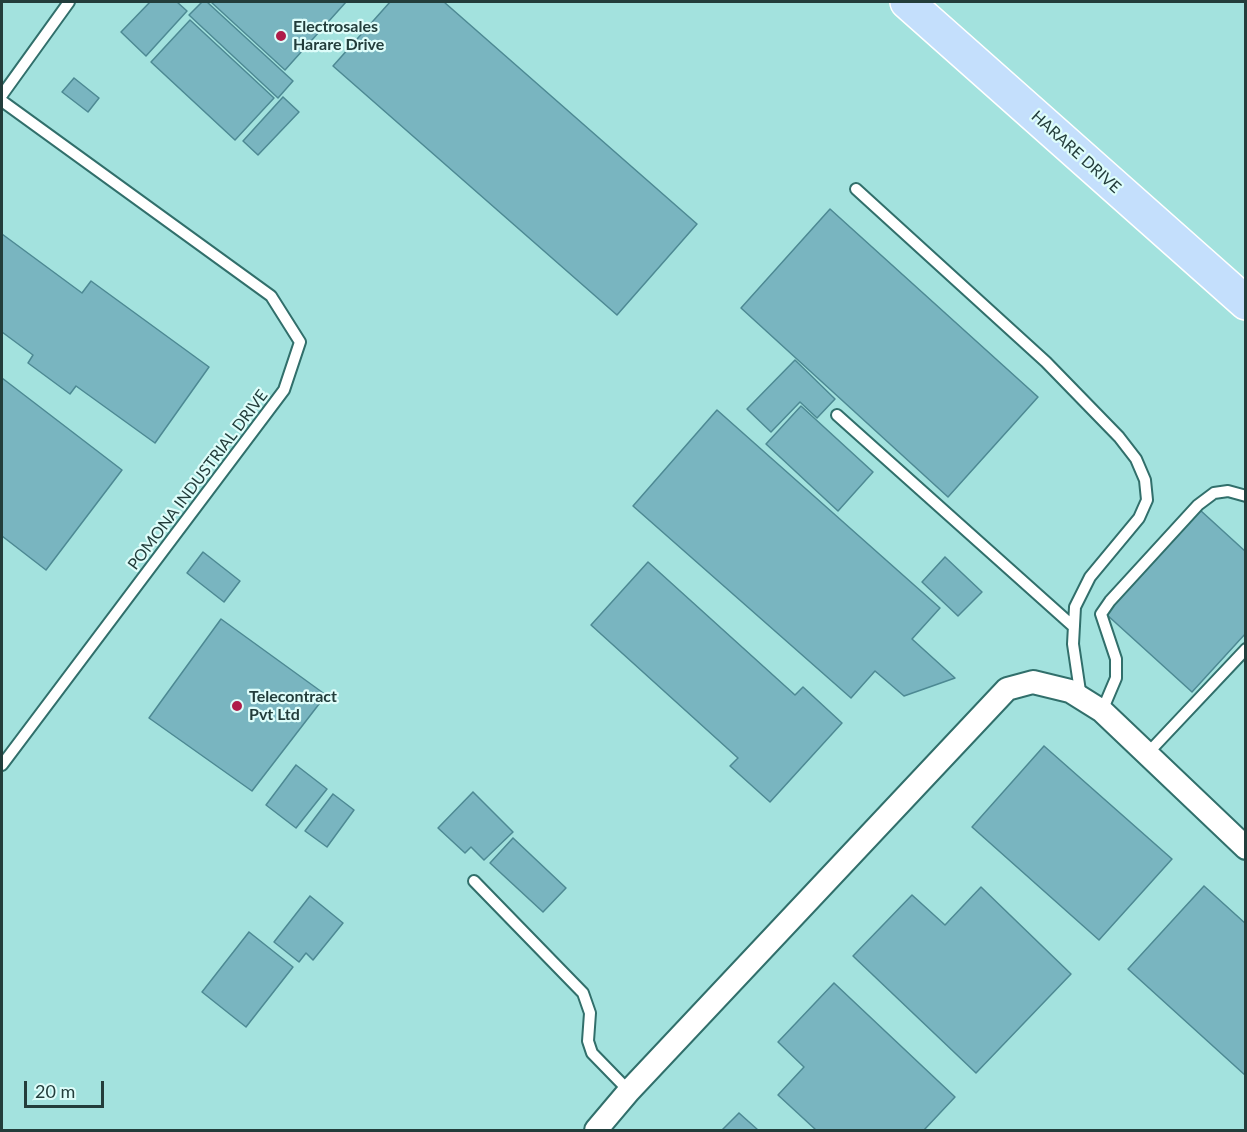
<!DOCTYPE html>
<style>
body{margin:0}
#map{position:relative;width:1247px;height:1132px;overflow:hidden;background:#a3e2de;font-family:Lato,sans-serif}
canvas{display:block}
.frame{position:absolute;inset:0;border:3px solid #233d3b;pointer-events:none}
.scale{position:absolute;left:24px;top:1081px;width:80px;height:27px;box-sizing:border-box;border:3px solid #233d3b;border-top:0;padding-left:8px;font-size:18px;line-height:21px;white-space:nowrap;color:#233d3b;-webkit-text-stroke:4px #defdfa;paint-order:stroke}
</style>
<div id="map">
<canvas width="1247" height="1132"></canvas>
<div class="frame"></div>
<div class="scale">20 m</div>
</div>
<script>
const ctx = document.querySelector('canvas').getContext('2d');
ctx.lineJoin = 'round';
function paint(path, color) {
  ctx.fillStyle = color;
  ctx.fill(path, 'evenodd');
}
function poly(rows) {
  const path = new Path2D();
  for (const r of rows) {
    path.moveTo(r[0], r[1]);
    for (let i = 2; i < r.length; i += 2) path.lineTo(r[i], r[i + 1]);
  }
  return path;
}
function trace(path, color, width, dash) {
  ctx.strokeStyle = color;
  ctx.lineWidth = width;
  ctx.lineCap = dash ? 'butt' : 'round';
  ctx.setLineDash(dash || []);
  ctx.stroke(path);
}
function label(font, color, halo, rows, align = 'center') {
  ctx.font = font + ' Lato,sans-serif';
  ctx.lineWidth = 4.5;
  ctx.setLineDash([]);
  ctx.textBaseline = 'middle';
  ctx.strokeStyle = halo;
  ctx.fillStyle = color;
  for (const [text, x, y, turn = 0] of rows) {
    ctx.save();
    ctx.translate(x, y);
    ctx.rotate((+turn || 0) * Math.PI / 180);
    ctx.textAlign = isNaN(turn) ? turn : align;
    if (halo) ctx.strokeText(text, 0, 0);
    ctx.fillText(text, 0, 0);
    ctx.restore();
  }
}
const building = poly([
 [150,2,177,2,187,11,146,56,121,32,150,2],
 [202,2,207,2,293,81,278,98,189,15,202,2],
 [211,2,346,2,285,70,211,2],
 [390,2,444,2,697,224,617,315,333,66,390,2],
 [190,20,274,98,235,140,151,62,190,20],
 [74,78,99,98,88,112,62,92,74,78],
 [283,97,299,112,258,155,243,141,283,97],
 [830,209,1038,397,948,497,741,308,830,209],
 [2,234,82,293,91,281,209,367,155,443,76,386,70,394,28,363,33,355,2,332,2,234],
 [795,360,835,399,817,418,800,402,771,432,747,409,795,360],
 [2,378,122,470,46,570,2,536,2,378],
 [801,406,873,472,838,511,766,444,801,406],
 [717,410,940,608,912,639,955,678,904,696,875,671,851,698,633,506,717,410],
 [1200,510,1246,552,1246,633,1192,692,1106,614,1200,510],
 [203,552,240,581,224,602,187,573,203,552],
 [945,557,982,592,958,616,922,582,945,557],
 [648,562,795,695,803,687,842,723,770,802,730,766,738,758,591,625,648,562],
 [221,619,326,695,252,791,149,718,221,619],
 [1044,746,1172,859,1099,940,972,827,1044,746],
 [296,765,327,789,296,828,266,805,296,765],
 [473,792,513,832,484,860,471,847,465,853,438,828,473,792],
 [333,794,354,810,327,847,305,831,333,794],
 [513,838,566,888,543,912,490,863,513,838],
 [1204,886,1246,924,1246,1076,1128,969,1204,886],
 [981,887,1071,974,976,1073,853,956,912,895,945,925,981,887],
 [310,896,343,923,313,960,306,953,299,962,274,942,310,896],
 [249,932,293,967,246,1027,202,992,249,932],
 [834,983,955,1097,924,1130,816,1130,778,1095,804,1067,778,1042,834,983],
 [739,1113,758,1130,722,1130,739,1113]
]);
const service = poly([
 [2,95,69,2],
 [2,101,271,296,300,342,284,390,2,765],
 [856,189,1046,362,1119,437,1136,459,1145,480,1147,500,1139,518,1090,577,1075,607,1073,644,1081,698],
 [837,415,1074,627],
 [1102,711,1116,678,1116,659,1101,614,1110,601,1198,505,1214,493,1228,491,1246,496],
 [1147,754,1246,649],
 [474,881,583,993,590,1013,588,1041,592,1053,629,1091]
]);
const minor = poly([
 [596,1130,629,1091,1007,689,1033,682,1070,691,1102,711,1246,848]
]);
const primary = poly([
 [907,2,1246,303]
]);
const markers = [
 [281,36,6,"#af1c49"],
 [237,706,6,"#af1c49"]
];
const poiNames = [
 ["Electrosales",293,27],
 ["Harare Drive",293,45],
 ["Telecontract",249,697],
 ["Pvt Ltd",249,715]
];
const streetNames = [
 ["HARARE DRIVE",1076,152,42],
 ["POMONA INDUSTRIAL DRIVE",198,480,-53]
];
paint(building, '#79b5c0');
trace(building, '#4d8993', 1.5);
trace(service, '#316f6b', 14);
trace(minor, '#316f6b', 26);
trace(primary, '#fff', 36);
trace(service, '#fff', 10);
trace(minor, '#fff', 22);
trace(primary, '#c4dffc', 33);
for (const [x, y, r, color] of markers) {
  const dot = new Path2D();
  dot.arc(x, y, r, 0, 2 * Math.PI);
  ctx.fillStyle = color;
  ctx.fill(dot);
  trace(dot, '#defdfa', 2);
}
label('bold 16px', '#233d3b', '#defdfa', poiNames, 'left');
label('16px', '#233d3b', '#defdfa', streetNames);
</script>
